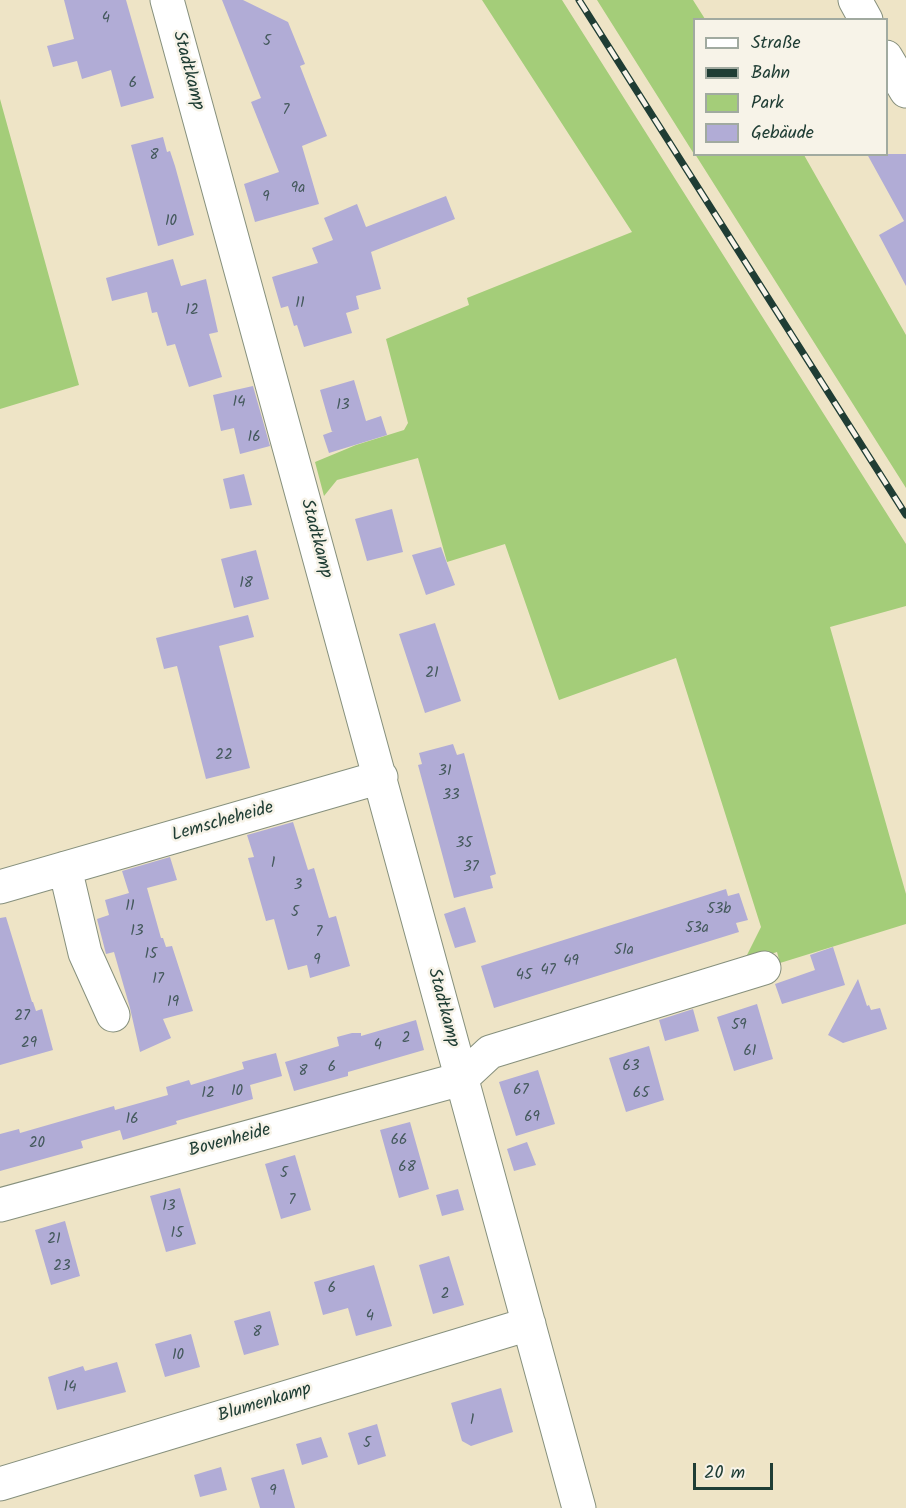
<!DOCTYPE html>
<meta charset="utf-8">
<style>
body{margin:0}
#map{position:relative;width:906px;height:1508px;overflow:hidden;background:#eee4c6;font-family:Kalam,sans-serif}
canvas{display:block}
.legend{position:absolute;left:693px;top:18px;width:195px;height:138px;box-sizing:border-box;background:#f7f3e8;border:2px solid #a1aaa0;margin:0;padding:8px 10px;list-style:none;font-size:18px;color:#1f3d34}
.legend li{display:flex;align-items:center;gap:12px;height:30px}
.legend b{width:30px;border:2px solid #a1aaa0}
.scale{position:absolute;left:693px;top:1463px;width:80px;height:27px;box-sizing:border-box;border:3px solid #1f3d34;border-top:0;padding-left:8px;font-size:18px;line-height:21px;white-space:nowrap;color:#1f3d34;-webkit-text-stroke:4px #f7f3e8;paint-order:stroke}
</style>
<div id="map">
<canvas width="906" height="1508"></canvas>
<ul class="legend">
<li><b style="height:8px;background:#fff"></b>Straße</li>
<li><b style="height:8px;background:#1f3d34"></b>Bahn</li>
<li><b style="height:16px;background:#a4cd79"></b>Park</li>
<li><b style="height:16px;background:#b1acd6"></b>Gebäude</li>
</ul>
<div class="scale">20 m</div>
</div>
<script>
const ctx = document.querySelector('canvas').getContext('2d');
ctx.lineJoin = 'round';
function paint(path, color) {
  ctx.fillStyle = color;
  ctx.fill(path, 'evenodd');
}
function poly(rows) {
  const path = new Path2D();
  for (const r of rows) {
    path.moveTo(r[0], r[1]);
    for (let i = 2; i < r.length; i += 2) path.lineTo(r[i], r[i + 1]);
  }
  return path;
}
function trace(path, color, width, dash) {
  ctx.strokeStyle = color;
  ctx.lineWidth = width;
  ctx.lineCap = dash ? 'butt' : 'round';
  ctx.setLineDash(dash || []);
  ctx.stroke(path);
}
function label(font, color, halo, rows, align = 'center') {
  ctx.font = font + ' Kalam,sans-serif';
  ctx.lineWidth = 5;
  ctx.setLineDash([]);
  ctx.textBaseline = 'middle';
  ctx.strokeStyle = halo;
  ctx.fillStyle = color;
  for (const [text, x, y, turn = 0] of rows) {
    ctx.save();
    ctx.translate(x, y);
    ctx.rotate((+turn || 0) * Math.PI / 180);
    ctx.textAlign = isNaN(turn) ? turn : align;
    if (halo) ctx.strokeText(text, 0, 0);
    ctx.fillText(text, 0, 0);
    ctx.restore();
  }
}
const green = poly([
 [482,0,562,0,906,544,906,606,830,627,906,894,906,924,780,963,777,952,743,963,761,927,676,658,559,700,505,544,447,562,418,458,337,480,324,496,315,462,356,445,404,430,408,423,386,339,469,305,467,298,632,232],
 [597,0,693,0,705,19,694,20,694,154],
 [0,99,79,385,0,409],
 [790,154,792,156,804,155,906,335,906,488,695,154]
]);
const building = poly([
 [64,0,126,0,154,98,121,107,111,70,82,79,77,61,53,67,47,46,74,39],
 [222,0,243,0,288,22,305,64,300,66,327,136,302,146,319,204,255,222,244,184,279,172,251,102,261,98],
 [163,137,167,152,170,151,175,166,194,235,158,246,131,145],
 [867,154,906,154,906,286,879,235,904,221],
 [446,196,455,219,371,252,381,289,356,296,359,309,346,313,352,333,304,347,297,325,294,326,288,306,281,308,272,277,318,263,312,248,333,240,324,218,357,204,366,227],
 [173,259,181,286,206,279,218,332,209,334,222,377,189,387,175,344,167,346,157,312,152,313,147,292,112,301,106,278],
 [354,380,366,421,381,416,387,435,329,453,323,435,334,431,332,432,320,390],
 [253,386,270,446,240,454,234,428,221,431,213,395],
 [244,474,252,505,230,509,223,479],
 [392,509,403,552,367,561,355,519],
 [441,547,455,585,426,595,412,555],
 [256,550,269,599,234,608,221,559],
 [248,615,254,637,219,646,250,768,206,779,177,666,164,669,156,638],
 [435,623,461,701,425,713,399,634],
 [453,744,457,755,464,753,496,874,490,876,493,888,454,898,418,765,422,764,419,753],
 [293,822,308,870,314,868,329,918,336,916,350,966,310,978,307,965,288,970,274,919,266,921,248,858,254,857,247,835],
 [170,857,177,880,147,888,161,938,163,938,166,947,172,946,193,1011,163,1019,171,1038,140,1052,130,1008,114,952,106,954,97,919,109,915,105,900,129,893,122,871],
 [726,889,728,896,739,893,748,920,736,923,739,932,494,1008,481,966],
 [465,907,476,942,455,948,444,914],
 [6,917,32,1002,33,1002,36,1011,42,1009,53,1050,0,1065,0,918],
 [833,947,845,985,782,1004,775,984,815,970,810,955],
 [858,979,867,1006,869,1005,871,1010,880,1008,887,1029,843,1043,828,1035],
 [757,1004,773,1059,734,1071,717,1017],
 [693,1009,699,1031,665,1041,659,1020],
 [416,1020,424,1050,348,1072,348,1076,294,1091,285,1062,339,1046,337,1037,352,1033,361,1033,361,1036],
 [649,1046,664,1100,626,1112,609,1058],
 [276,1053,282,1076,250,1085,253,1099,176,1121,177,1124,123,1140,120,1130,81,1141,83,1148,0,1171,0,1134,19,1129,20,1133,114,1106,115,1110,168,1095,166,1087,189,1080,191,1085,244,1069,242,1062],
 [538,1070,555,1124,516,1136,499,1082],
 [410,1122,429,1189,399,1198,380,1130],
 [527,1142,536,1165,514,1171,507,1149],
 [295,1155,311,1210,281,1219,265,1164],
 [180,1188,196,1244,166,1252,150,1196],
 [458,1189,464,1210,442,1216,436,1195],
 [65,1221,80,1276,51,1285,35,1230],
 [449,1256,464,1305,433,1314,419,1265],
 [374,1265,392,1326,356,1336,348,1308,323,1315,314,1282],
 [270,1311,279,1345,244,1355,234,1321],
 [191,1334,200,1367,165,1377,155,1344],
 [117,1362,126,1392,57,1410,48,1377,83,1366,85,1371],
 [501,1388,513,1432,471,1446,462,1441,451,1403],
 [377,1424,386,1456,358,1465,348,1433],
 [321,1437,328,1457,302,1465,296,1444],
 [221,1467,227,1490,200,1497,194,1475],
 [284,1469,295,1508,260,1508,251,1478]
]);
const minor = poly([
 [167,0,579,1508],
 [855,0,866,20],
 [886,57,906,91],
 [65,868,85,953,113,1015],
 [0,887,381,777],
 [0,1205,461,1079,490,1052,764,968],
 [0,1484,529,1324]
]);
const rail = poly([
 [579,0,906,515]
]);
const numberNames = [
 ["4",106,19],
 ["5",267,42],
 ["6",133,84],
 ["7",286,111],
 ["8",154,156],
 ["9a",298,189],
 ["9",266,198],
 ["10",171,222],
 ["11",300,304],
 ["12",192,311],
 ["14",239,403],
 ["13",343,406],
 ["16",254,438],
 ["18",246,584],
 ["21",432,674],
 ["22",224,756],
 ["31",445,772],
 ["33",451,796],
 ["35",464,844],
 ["1",273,864],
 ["37",471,868],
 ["3",298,886],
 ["11",130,907],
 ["53b",719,910],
 ["5",295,913],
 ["53a",697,929],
 ["13",137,932],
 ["7",319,933],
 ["51a",624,951],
 ["15",151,955],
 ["9",317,961],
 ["49",571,962],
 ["47",548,971],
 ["45",524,976],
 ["17",158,980],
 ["19",173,1003],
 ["27",22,1017],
 ["59",739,1026],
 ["2",406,1039],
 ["29",29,1044],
 ["4",378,1046],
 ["61",750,1052],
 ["63",631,1067],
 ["6",332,1068],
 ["8",303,1072],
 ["67",521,1091],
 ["10",237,1092],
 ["12",208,1094],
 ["65",641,1094],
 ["69",532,1118],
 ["16",132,1120],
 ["66",399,1141],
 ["20",37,1144],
 ["68",407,1168],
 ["5",284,1174],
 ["7",292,1201],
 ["13",169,1207],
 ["15",177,1234],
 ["21",54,1240],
 ["23",62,1267],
 ["6",332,1289],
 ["2",445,1295],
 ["4",370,1317],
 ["8",257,1333],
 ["10",178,1356],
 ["14",70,1388],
 ["1",472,1421],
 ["5",367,1444],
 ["9",273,1492]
];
const streetNames = [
 ["Stadtkamp",187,71,75],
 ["Stadtkamp",315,539,75],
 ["Lemscheheide",223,823,-16],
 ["Stadtkamp",442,1008,75],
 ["Bovenheide",230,1142,-15],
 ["Blumenkamp",265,1404,-17]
];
paint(green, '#a4cd79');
paint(building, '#b1acd6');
trace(minor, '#86907d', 35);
trace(minor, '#fff', 33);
trace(rail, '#1f3d34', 7);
trace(rail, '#f7f3e8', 4.5, [14]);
label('15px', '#44595c', null, numberNames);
label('18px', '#1f3d34', '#f7f3e8', streetNames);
</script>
